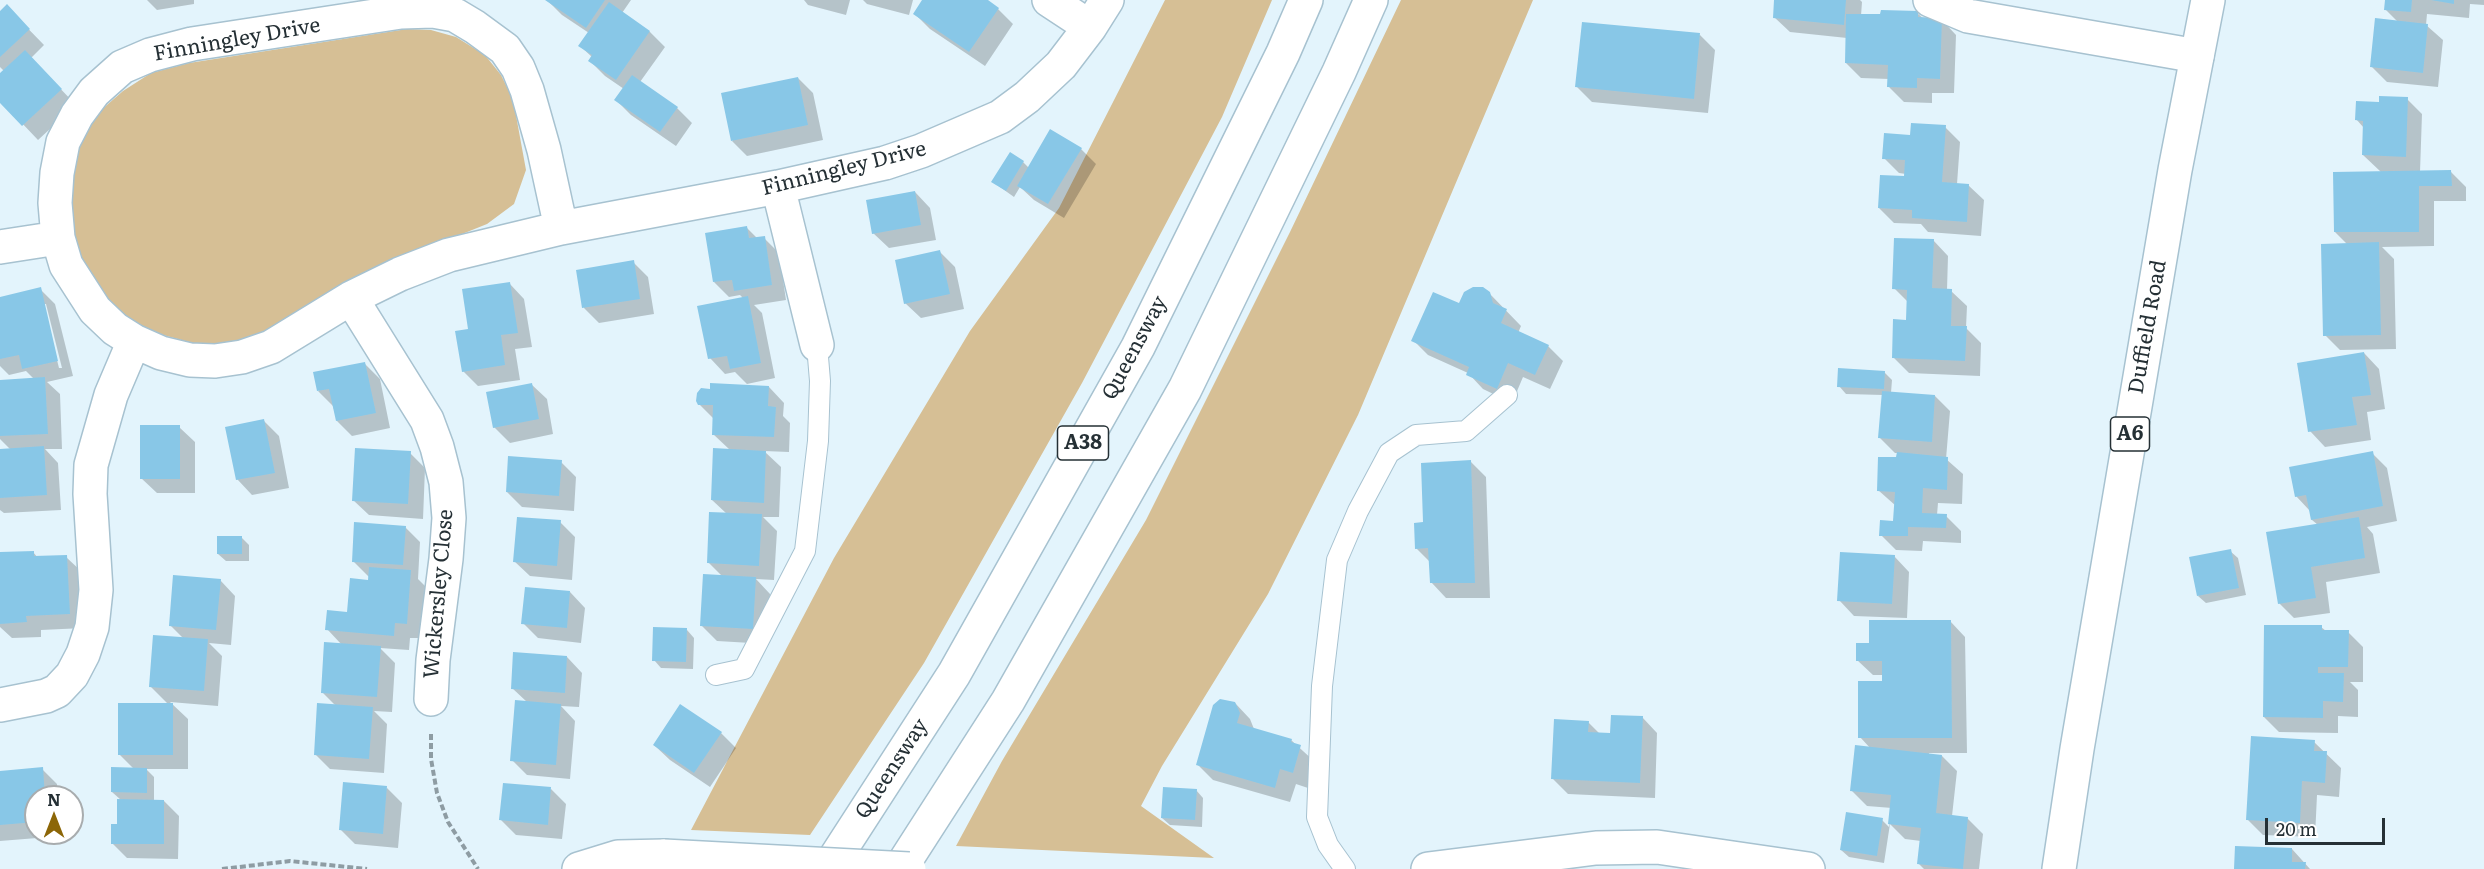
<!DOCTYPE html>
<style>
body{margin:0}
#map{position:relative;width:2484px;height:869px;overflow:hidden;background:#e3f4fc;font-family:Literata,serif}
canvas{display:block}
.north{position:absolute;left:24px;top:785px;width:60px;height:60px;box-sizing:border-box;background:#fff;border:2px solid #a8acae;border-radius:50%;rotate:0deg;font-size:16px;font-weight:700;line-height:24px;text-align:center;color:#253035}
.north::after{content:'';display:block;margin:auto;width:21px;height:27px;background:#8c6607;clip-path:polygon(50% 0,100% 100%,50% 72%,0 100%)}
.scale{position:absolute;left:2265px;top:818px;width:120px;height:27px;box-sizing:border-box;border:3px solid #253035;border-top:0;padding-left:8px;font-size:18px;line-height:21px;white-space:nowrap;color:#253035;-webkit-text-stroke:4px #fff;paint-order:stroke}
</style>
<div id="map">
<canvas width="2484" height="869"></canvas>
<div class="north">N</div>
<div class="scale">20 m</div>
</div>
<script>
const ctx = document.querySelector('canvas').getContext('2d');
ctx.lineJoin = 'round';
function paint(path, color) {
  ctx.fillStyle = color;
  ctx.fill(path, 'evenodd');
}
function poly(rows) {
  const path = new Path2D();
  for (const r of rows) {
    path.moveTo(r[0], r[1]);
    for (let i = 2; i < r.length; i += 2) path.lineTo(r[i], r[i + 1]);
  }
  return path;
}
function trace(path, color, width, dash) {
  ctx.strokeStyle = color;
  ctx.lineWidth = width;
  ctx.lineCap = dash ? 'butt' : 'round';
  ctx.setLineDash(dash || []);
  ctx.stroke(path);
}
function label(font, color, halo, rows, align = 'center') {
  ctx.font = font + ' Literata,serif';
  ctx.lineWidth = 4.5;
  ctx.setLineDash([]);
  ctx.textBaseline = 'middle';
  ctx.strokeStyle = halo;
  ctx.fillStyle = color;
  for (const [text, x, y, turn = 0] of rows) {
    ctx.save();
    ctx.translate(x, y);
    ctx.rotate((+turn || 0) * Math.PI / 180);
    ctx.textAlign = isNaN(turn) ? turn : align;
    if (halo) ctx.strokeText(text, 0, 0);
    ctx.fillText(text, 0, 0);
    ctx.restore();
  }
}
const green = poly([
 [1165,0,1272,0,1222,117,1082,383,924,663,810,835,691,830,834,558,970,331,1059,208],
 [1401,0,1533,0,1358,415,1268,594,1162,766,1141,806,1214,858,956,846,1002,761,1146,520,1290,232],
 [407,29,431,30,456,37,485,55,501,75,513,99,526,170,514,204,487,224,365,273,299,310,268,333,235,343,196,344,163,335,133,322,104,296,85,270,76,246,69,214,71,178,81,139,100,111,123,91,151,73,189,63]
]);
const shadow = poly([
 [147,0,194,0,194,4,157,10],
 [547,0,631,0,622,13,650,32,665,47,640,82,677,108,692,123,676,146,631,115,616,100,624,89,605,76,589,60,592,57,580,46,589,33,562,15],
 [804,0,850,0,846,15,808,5],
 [863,0,913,0,909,15,867,4],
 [924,0,985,0,998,9,1013,24,985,66,930,29,915,14],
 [1776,0,1860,0,1862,2,1861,16,1917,13,1924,19,1941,19,1956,35,1954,93,1932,93,1932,103,1904,102,1889,87,1889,79,1861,78,1846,63,1847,38,1790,32,1774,17],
 [2386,0,2484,0,2484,5,2470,4,2469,18,2427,14,2426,25,2443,40,2438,87,2387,82,2372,67,2398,22,2385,9],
 [7,7,44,45,31,58,76,105,38,140,0,100,0,75,4,71,0,67,0,14],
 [1700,35,1715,50,1708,113,1592,102,1577,87],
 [798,78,813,93,823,140,747,156,732,141],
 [2407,99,2422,114,2420,172,2451,172,2466,187,2466,201,2434,201,2434,246,2382,247,2394,259,2396,349,2340,350,2325,335,2348,245,2335,232,2381,172,2363,155,2364,128,2356,119,2380,104],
 [1945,127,1960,142,1957,184,1968,185,1984,200,1981,236,1928,232,1921,224,1894,223,1879,208,1905,178,1906,174,1899,173,1884,158],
 [1081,149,1096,164,1064,218,1034,200,1020,187,1014,197,993,182,1023,162,1029,168],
 [915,192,930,208,936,240,889,248,873,233],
 [747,228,758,239,764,238,779,253,786,300,754,305,762,313,775,378,747,384,735,372,725,374,710,358,744,299,740,295,729,297,714,282],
 [1933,240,1948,256,1947,290,1951,291,1967,306,1966,328,1981,343,1980,376,1909,373,1893,357,1907,321,1908,302,1894,288],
 [940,252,955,267,964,309,921,318,905,303],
 [633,262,648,277,654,314,599,323,584,308,578,271],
 [509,283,524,299,532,347,515,349,520,380,478,386,463,371,470,330],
 [40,289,55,304,73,376,47,382,60,394,62,449,45,449,58,463,61,510,4,513,0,510,0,451,11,450,0,439,0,381,34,379,26,371,9,375,0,366,0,298],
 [43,304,46,304,62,368,59,368],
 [1489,293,1521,326,1518,333,1548,346,1563,361,1550,389,1523,377,1512,403,1483,389,1468,373,1428,355,1413,340,1460,305],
 [2364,353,2379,369,2385,409,2367,412,2371,440,2325,447,2310,431],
 [365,364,380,379,390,428,352,436,337,421,333,406,318,391],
 [1884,372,1892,380,1891,393,1935,396,1950,411,1946,459,1963,474,1962,504,1938,503,1937,515,1946,516,1961,531,1961,543,1923,541,1922,551,1896,550,1881,535,1895,522,1896,506,1878,490,1898,459,1898,453,1895,453,1880,438,1883,395,1846,394,1839,386],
 [531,384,547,399,553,434,510,443,494,427],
 [769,387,784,403,783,416,790,423,789,452,764,451,781,467,779,517,763,517,777,531,774,580,756,579,770,594,768,644,717,641,702,626,723,577,708,562,727,514,712,500,730,450,713,434,714,419,699,404],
 [264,421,279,436,289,488,252,495,237,479],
 [179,427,195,442,195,493,157,493,141,478],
 [410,453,425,468,423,519,369,515,353,500],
 [2372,453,2387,468,2397,521,2367,527,2373,534,2380,573,2326,582,2330,613,2294,618,2279,603,2318,525,2312,520,2310,511,2296,496],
 [561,462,576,477,574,511,522,507,507,492],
 [1471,462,1486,477,1490,598,1446,598,1431,582,1430,562,1416,548,1425,524],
 [560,522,575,537,572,580,530,576,514,561],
 [405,527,420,542,418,579,426,587,421,638,410,638,409,650,380,648,395,663,392,712,374,711,387,724,384,773,330,769,315,754,336,706,323,693,342,645,327,629,349,613,369,582,369,577,353,561],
 [241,537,249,545,249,561,226,561,218,554],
 [2230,551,2238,558,2246,595,2206,603,2198,596],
 [33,552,38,558,66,557,82,572,84,628,41,630,41,637,12,638,0,627,0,554],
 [1894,556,1909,572,1907,618,1854,616,1839,600],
 [220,580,235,596,231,645,209,643,222,656,218,706,170,702,188,719,188,769,146,769,154,777,154,801,164,801,179,816,178,859,127,858,112,843,118,826,121,800,112,792,134,769,119,754,168,704,150,686,184,639,170,625],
 [570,592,585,608,581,643,538,638,523,623],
 [1950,621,1965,637,1967,753,1929,753,1929,755,1942,756,1957,771,1952,816,1967,818,1983,834,1979,869,1924,869,1918,863,1921,841,1905,839,1890,824,1884,863,1849,857,1841,850,1882,820,1889,827,1892,808,1867,806,1851,790,1871,749,1860,737,1883,683,1883,675,1873,675,1857,660,1871,645],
 [2321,627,2326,631,2348,632,2363,647,2363,682,2350,682,2358,690,2358,717,2338,716,2338,733,2279,732,2264,717],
 [687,630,694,638,693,669,661,668,654,660],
 [567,657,582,673,579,707,561,706,575,721,570,779,527,775,512,760,527,702,512,688],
 [1235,703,1250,719,1254,729,1291,740,1315,762,1308,788,1296,784,1290,802,1213,780,1197,764],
 [1642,717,1657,733,1655,798,1568,794,1553,779,1588,722,1600,734,1611,734],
 [721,733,736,748,710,787,670,760,654,745],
 [2314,742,2341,768,2339,797,2317,795,2315,837,2263,835,2248,820],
 [42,769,57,784,58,797,36,797,36,833,61,833,62,836,0,841,0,772],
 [387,788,402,803,398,848,355,844,340,829],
 [551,789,566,804,562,839,516,835,501,820],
 [1196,790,1203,798,1202,827,1170,825,1162,818],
 [2292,849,2310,869,2236,869]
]);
const building = poly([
 [545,0,605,0,586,28],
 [922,0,988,0,999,8,969,52,913,14],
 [1774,0,1846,0,1844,25,1773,18],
 [2385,0,2412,0,2411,12,2384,10],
 [2431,0,2454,0,2454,4],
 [609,2,650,31,616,80,588,61,592,55,578,46],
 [7,4,30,29,0,57,0,11],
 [1881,10,1918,11,1918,17,1942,18,1940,79,1917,78,1917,88,1887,87,1888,65,1845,63,1846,14,1880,14],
 [2375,18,2428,24,2423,73,2370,67],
 [1582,22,1700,33,1694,99,1575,87],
 [25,50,62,89,22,126,0,103,0,73],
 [632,75,678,107,660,132,614,100],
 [798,77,808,125,731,141,721,93],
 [2379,96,2408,97,2406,157,2362,155,2363,121,2355,120,2356,101,2379,102],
 [1911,123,1946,125,1942,182,1969,184,1967,222,1912,218,1912,210,1878,208,1880,175,1904,176,1905,160,1882,159,1884,133,1910,135],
 [1050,129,1082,148,1048,204,1017,186],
 [1010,152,1024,161,1006,191,991,182],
 [2451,170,2452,186,2419,186,2419,232,2334,232,2333,172],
 [915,191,921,225,872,234,866,200],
 [747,226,749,238,765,236,772,285,734,291,732,280,713,282,705,233],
 [1894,238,1934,239,1932,288,1952,289,1951,326,1967,326,1965,361,1892,358,1893,319,1906,320,1907,290,1892,289],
 [2379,242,2381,335,2323,336,2321,244],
 [940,250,950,294,904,304,895,260],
 [634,260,640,299,582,308,576,270],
 [510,282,518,333,501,335,505,365,462,372,455,331,468,329,462,289],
 [41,287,58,361,22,369,19,355,0,359,0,297],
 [1473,287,1483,287,1490,292,1493,303,1507,309,1501,323,1549,345,1535,375,1508,363,1497,389,1466,375,1469,367,1411,341,1433,292,1459,303,1464,292],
 [748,296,761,363,730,369,727,356,708,359,697,306],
 [2364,352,2371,395,2352,397,2357,425,2308,432,2297,363],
 [365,362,376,413,336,421,329,389,317,391,313,372],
 [1838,368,1885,371,1884,389,1837,387],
 [45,377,48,434,0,436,0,380],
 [532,383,539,419,493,428,486,392],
 [710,383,769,386,768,406,776,407,774,437,712,435,713,405,698,405,696,401,697,393,701,388,710,389],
 [1882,391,1935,395,1932,442,1878,438],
 [264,419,275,473,236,480,225,427],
 [140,425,180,425,180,479,140,479],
 [44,446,47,495,0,498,0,449],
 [355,448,411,451,408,504,352,501],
 [713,448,766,451,764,503,711,500],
 [2373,451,2383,506,2311,520,2306,495,2295,497,2289,467],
 [1897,452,1948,457,1947,490,1923,488,1922,513,1947,514,1946,528,1908,527,1908,536,1879,536,1880,520,1893,521,1895,492,1877,491,1878,457,1896,457],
 [508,456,562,460,559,496,506,492],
 [1471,460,1475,583,1430,583,1428,548,1415,549,1414,523,1423,522,1421,463],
 [709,512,762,514,759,566,707,563],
 [517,517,561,520,557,566,513,562],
 [2359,517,2365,558,2311,567,2316,598,2278,604,2266,532],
 [354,522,406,526,403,565,352,562],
 [217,536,242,536,242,554,217,554],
 [2231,549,2239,588,2197,596,2189,557],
 [34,551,34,556,67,555,70,614,26,616,27,622,0,624,0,552],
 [1840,552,1895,555,1892,604,1837,601],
 [369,567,411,570,407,624,395,623,394,636,325,630,327,610,347,612,350,578,368,580],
 [703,574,756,577,753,629,700,626],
 [173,575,221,579,216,630,169,626],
 [525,587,570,591,567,628,521,624],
 [1869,620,1951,620,1952,738,1858,738,1858,681,1882,681,1882,661,1856,661,1856,643,1869,643],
 [2264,625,2322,625,2322,630,2349,630,2348,667,2318,667,2318,673,2344,673,2343,702,2323,701,2323,718,2263,717],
 [653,627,687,628,686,662,652,661],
 [153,635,208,639,204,691,149,687],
 [324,642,381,646,377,697,321,693],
 [513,652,567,656,565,693,511,689],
 [1220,699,1235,702,1240,713,1237,723,1292,739,1291,742,1301,745,1293,773,1280,769,1275,788,1196,765,1213,705],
 [515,700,561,704,556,765,510,761],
 [118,703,173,703,173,755,118,755],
 [317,703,373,707,369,759,314,755],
 [680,704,722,732,694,773,653,745],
 [1611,715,1643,716,1640,783,1551,779,1554,719,1589,721,1588,732,1610,733],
 [2251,736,2315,740,2314,751,2327,751,2325,783,2302,781,2300,823,2246,820],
 [1855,745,1942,755,1936,813,1968,817,1963,869,1917,864,1921,828,1888,824,1891,795,1850,791],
 [43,767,45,797,36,797,36,822,0,825,0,771],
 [111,767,147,768,147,793,111,792],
 [343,782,387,786,383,834,339,830],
 [503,783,551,787,548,825,499,820],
 [1163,787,1197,789,1195,820,1161,818],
 [117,799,164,800,164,844,111,844,111,824,117,824],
 [1846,812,1883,818,1877,856,1840,850],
 [2235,846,2292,848,2292,862,2306,862,2305,869,2234,869]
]);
const path = poly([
 [431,734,431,759,437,793,448,822,478,869],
 [222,869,290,861,367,869]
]);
const lane = poly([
 [716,675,744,669,805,551,818,441,820,381,817,345],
 [1345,869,1328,845,1317,817,1322,686,1337,560,1358,511,1389,453,1416,435,1466,431,1507,395]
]);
const street = poly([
 [1049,0,1090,27],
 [1930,0,1968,16,2197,56],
 [778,187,817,345],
 [561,228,544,150,527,90,518,68,505,49,475,27,455,15,433,11,401,12,192,44,150,55,122,67,94,92,77,115,63,142,57,173,55,203,58,238,66,265,95,310,115,329,134,341,161,353,190,360,215,361,242,357,271,347,351,298,400,274,449,255,561,228,778,187,885,163,921,151,1000,117,1027,97,1061,65,1090,27,1107,0],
 [0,247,58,238],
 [351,298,427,420,437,447,446,482,449,518,446,559,433,660,431,699],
 [0,705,46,696,57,691,72,675,83,654,92,627,96,590,90,494,91,465,111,395,134,341],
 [579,869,618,857,664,856],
 [1428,869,1596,848,1657,847,1808,869]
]);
const primary = poly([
 [2059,869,2077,749,2175,170,2208,0]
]);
const highway = poly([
 [828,869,954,674,1138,347,1283,53,1306,0],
 [900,869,1008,701,1185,389,1339,72,1371,0]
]);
const streetBridge = poly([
 [664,856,909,869]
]);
const shields = [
 [2130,434,39],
 [1083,443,51]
];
const shieldNames = [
 ["A6",2130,434],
 ["A38",1083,443]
];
const streetNames = [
 ["Finningley Drive",237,40,-10],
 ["Finningley Drive",844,169,-14],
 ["Duffield Road",2148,327,-80],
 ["Queensway",1135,348,-62],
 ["Wickersley Close",439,594,-85],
 ["Queensway",892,769,-57]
];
paint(green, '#d6bf95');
paint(shadow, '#0003');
paint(building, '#88c7e7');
trace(lane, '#a7c2d0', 22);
trace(street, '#a7c2d0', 36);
trace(primary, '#a7c2d0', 36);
trace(highway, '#a7c2d0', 36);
trace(path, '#8e9ca3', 4, [6, 3]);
trace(lane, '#fff', 20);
trace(street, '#fff', 33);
trace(primary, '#fff', 33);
trace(highway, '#fff', 33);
trace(streetBridge, '#a7c2d0', 36, []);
trace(streetBridge, '#fff', 33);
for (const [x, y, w] of shields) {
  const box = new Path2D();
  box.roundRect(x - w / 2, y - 17, w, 34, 4.5);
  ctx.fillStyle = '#fff';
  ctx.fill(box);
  trace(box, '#253035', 1.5);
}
label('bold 20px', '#253035', null, shieldNames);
label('21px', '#253035', '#fff', streetNames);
</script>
